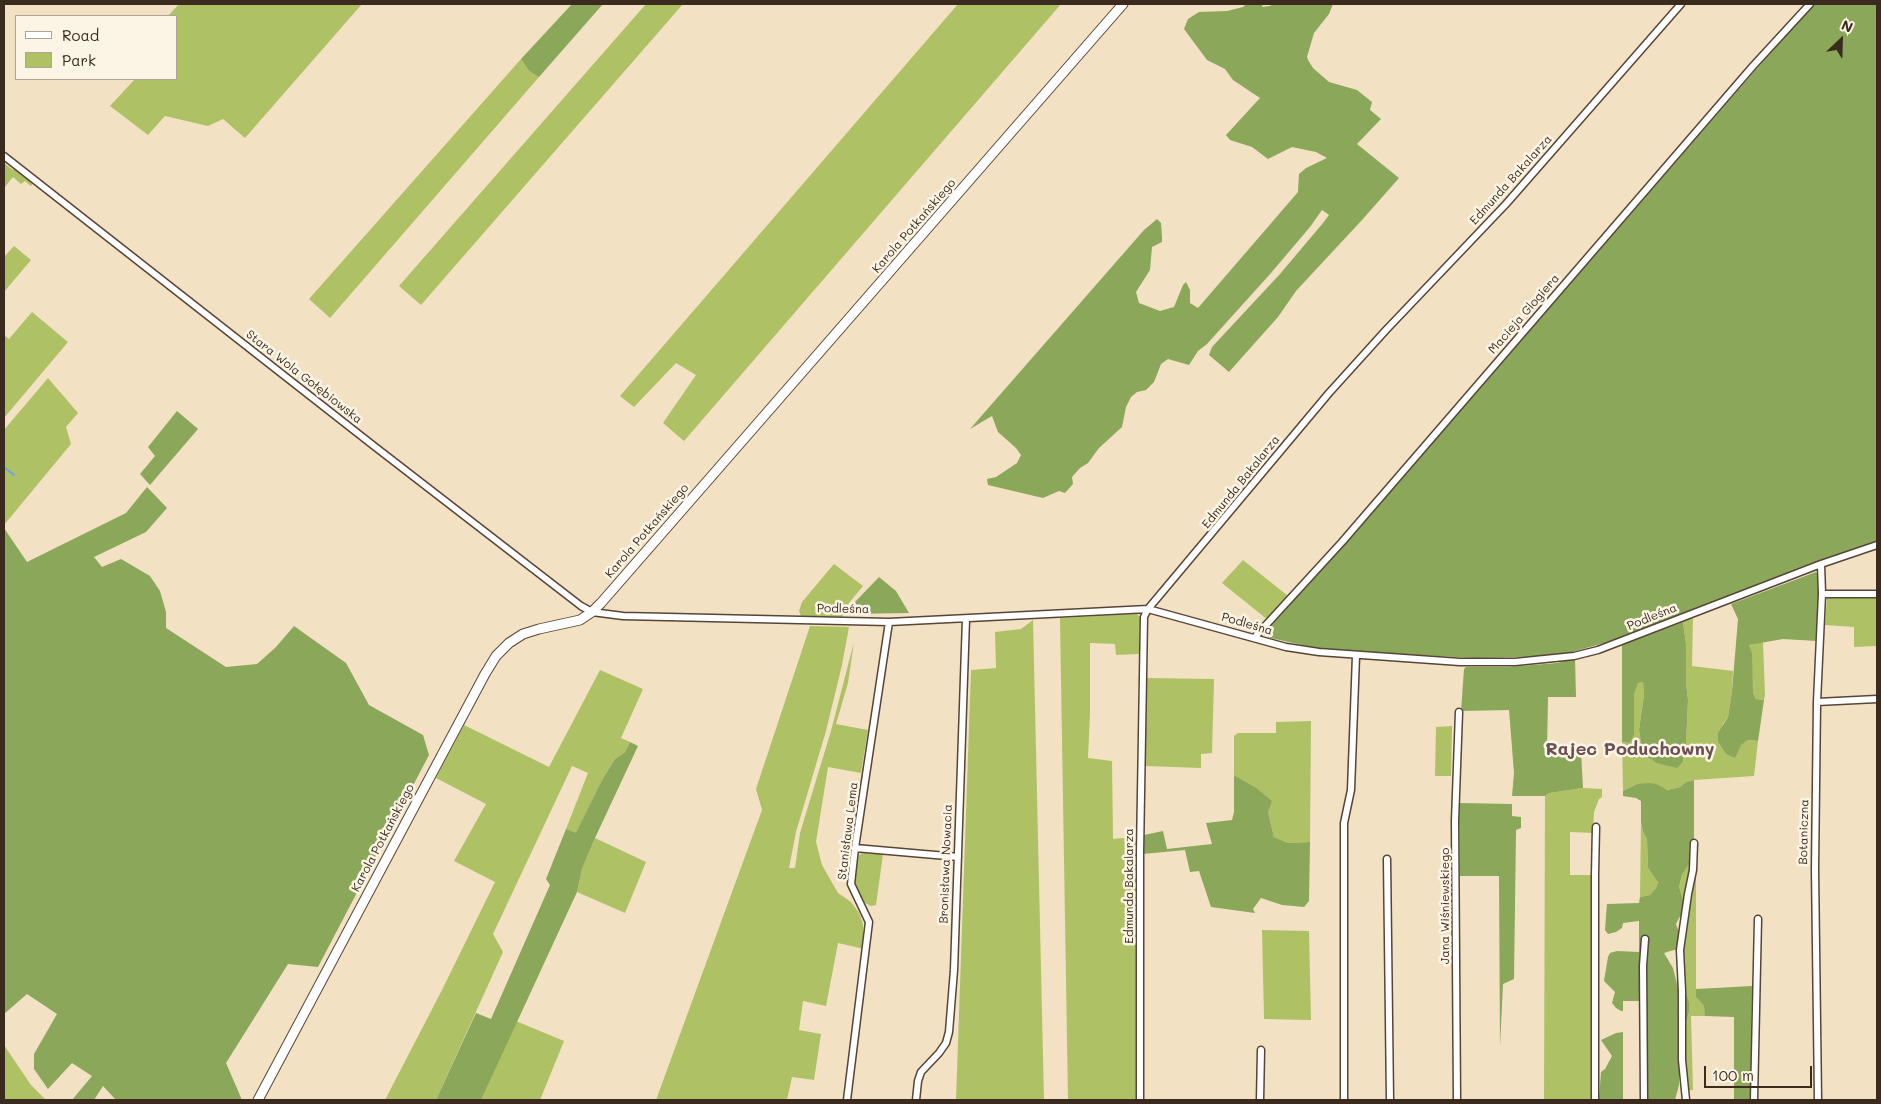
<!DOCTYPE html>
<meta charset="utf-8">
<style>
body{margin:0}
#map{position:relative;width:1881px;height:1104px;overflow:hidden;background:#f3e1c4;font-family:Mali,sans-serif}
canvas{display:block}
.frame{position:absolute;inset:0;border:5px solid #3b2a1e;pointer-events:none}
.legend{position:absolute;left:15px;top:15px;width:162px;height:65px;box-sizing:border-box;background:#fcf5e5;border:1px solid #afa495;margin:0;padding:6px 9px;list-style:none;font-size:15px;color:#3b2a1e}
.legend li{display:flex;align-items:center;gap:10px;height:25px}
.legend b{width:25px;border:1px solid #afa495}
.north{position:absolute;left:1816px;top:15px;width:50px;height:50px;-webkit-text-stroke:4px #fcf5e5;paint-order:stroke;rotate:24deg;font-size:14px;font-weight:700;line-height:20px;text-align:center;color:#3b2a1e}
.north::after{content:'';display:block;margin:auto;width:18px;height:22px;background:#3b2a1e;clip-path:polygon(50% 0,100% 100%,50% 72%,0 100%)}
.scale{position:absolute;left:1704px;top:1066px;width:108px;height:22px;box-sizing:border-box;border:2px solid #3b2a1e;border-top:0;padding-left:6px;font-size:15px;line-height:18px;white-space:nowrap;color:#3b2a1e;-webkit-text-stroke:4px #fcf5e5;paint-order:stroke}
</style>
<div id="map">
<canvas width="1881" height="1104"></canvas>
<div class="frame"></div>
<ul class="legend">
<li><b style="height:6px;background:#fff"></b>Road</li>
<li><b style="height:14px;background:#aec165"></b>Park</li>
</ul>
<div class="north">N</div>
<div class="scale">100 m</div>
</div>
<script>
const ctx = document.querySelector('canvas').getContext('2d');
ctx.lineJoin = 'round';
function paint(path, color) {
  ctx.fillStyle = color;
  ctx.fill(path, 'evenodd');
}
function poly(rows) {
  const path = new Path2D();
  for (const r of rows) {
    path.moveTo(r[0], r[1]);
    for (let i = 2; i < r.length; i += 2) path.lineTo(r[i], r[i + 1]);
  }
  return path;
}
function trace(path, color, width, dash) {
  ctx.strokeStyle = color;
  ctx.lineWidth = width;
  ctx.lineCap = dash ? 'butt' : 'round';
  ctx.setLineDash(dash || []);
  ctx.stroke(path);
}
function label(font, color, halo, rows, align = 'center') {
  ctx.font = font + ' Mali,sans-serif';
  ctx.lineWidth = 5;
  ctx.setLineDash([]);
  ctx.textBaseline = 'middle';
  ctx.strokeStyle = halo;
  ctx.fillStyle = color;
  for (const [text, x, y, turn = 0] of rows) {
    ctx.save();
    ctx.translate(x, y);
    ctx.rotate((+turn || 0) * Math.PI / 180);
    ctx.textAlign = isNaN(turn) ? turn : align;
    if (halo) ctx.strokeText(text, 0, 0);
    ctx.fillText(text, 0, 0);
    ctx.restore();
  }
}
const green = poly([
 [179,4,362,4,245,138,223,119,208,126,165,116,148,135,110,106,135,79,176,79,176,16,168,16],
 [646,4,683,4,421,305,399,286],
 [958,4,1061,4,684,441,663,423,696,375,676,363,634,407,620,396],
 [521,59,529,71,539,77,330,318,309,299],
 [4,163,13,170,14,169,33,183,31,186,25,181,21,184,13,177,4,188],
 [14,246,31,260,4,292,4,257],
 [32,312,68,342,4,418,4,335,9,339],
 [48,378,78,413,66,427,71,444,4,525,4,430],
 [1243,560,1288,596,1268,620,1222,583],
 [834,564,863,586,849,603,842,617,801,616,799,611,802,602],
 [1827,598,1877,598,1877,646,1854,647,1854,627,1825,625],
 [1137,614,1140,617,1139,654,1116,655,1115,644,1090,643,1090,713,1088,758,1112,761,1113,839,1136,837,1136,1100,1068,1100,1060,618],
 [1693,617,1692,666,1733,671,1732,691,1728,717,1723,724,1718,742,1726,754,1748,740,1758,741,1754,776,1694,780,1686,782,1680,787,1666,790,1657,784,1637,784,1623,791,1622,742,1630,743,1634,735,1634,695,1638,683,1643,682,1644,695,1639,730,1643,757,1651,759,1656,763,1677,767,1683,762,1686,743,1688,700,1686,683,1686,644,1683,622],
 [1033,620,1044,1100,956,1100,971,670,996,668,995,632,1021,629],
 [810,626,849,627,842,665,826,731,796,832,789,868,795,868,800,833,831,731,854,642,848,683,836,724,868,730,861,773,828,767,816,842,822,865,838,893,851,902,859,913,863,924,864,949,838,943,826,1006,803,1001,799,1030,821,1034,814,1080,792,1077,787,1100,656,1100,762,810,756,789],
 [1763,642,1765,695,1764,700,1756,699,1753,693,1749,645],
 [600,670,643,689,621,738,630,742,625,752,615,759,602,780,576,834,566,829,588,773,572,766,493,934,503,952,436,1100,385,1100,442,990,495,882,454,861,486,804,436,778,464,725,549,767],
 [1146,678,1214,679,1212,753,1201,754,1201,768,1145,766],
 [1311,721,1310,842,1288,843,1274,837,1268,812,1255,787,1234,775,1234,736,1238,733,1276,733,1276,722],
 [1452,726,1451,776,1435,776,1436,727],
 [1583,788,1602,789,1602,797,1599,799,1594,812,1593,833,1570,832,1570,875,1593,875,1593,1100,1544,1100,1545,796,1549,793],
 [1641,822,1643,832,1647,839,1648,868,1658,881,1656,888,1650,895,1640,897],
 [595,838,646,862,625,913,577,892,582,869],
 [863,853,883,854,876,905,871,906,865,903,854,882,858,859,859,855],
 [1689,864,1691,874,1684,902,1679,887,1682,875],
 [1696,875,1696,997,1704,1006,1705,1012,1705,1016,1691,1016,1693,1090,1689,1090,1687,1089,1686,1080,1686,1046,1684,1032,1689,1012,1683,992,1683,949,1693,878],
 [1262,930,1309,931,1311,1020,1264,1019],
 [516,1021,564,1041,540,1100,481,1100],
 [4,1045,31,1085,46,1100,4,1100]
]);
const forest = poly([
 [572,4,603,4,539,77,529,71,521,59],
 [1246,4,1263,4,1262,7,1270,6,1273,4,1333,4,1329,14,1314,33,1307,57,1308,60,1313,68,1329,82,1357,90,1372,102,1370,110,1381,119,1357,144,1399,178,1362,220,1296,291,1278,317,1229,372,1209,355,1212,347,1280,274,1323,223,1329,215,1322,210,1310,227,1271,273,1207,344,1198,351,1189,365,1168,359,1161,364,1154,382,1146,390,1137,392,1131,397,1126,407,1122,427,1099,448,1088,463,1080,468,1072,477,1073,484,1065,493,1059,491,1043,498,988,485,987,479,996,477,1017,463,1021,455,1016,448,998,432,992,416,970,429,1144,230,1157,219,1161,223,1162,237,1162,242,1152,247,1150,270,1136,292,1139,303,1160,311,1174,307,1183,285,1186,282,1190,290,1190,303,1198,308,1298,192,1299,174,1306,168,1327,158,1316,152,1292,147,1268,159,1252,147,1230,140,1226,135,1260,98,1233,80,1225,69,1207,60,1184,29,1188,19,1199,12,1227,11,1243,7],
 [1813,4,1877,4,1877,542,1763,582,1622,638,1557,656,1474,658,1361,652,1315,648,1271,638,1264,634,1438,436],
 [177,411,198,429,150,485,140,474,155,456,148,447],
 [147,487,167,508,146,532,94,557,102,567,121,559,150,576,160,591,166,612,166,628,226,667,257,664,276,647,294,626,346,663,369,705,423,735,429,755,318,967,288,964,226,1063,242,1100,116,1100,103,1086,94,1100,72,1100,92,1076,72,1063,48,1089,34,1069,34,1054,57,1014,27,994,4,1014,4,528,27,562,126,513],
 [1816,572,1819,577,1817,641,1783,639,1749,645,1752,654,1753,693,1756,699,1764,700,1758,741,1748,740,1741,745,1735,758,1726,754,1718,742,1718,733,1728,717,1732,691,1738,619,1731,604],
 [879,577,896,591,909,613,848,614,854,603],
 [1683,622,1686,644,1686,683,1688,700,1686,743,1683,762,1677,768,1656,763,1651,759,1643,757,1639,730,1644,695,1643,682,1638,683,1634,695,1634,735,1630,743,1622,742,1622,645],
 [1575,658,1576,697,1548,697,1547,750,1581,751,1583,788,1549,793,1545,796,1512,796,1514,773,1509,710,1461,711,1464,669,1466,667,1508,667,1557,663],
 [630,742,638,746,595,838,582,869,577,892,481,1100,436,1100,476,1013,491,1019,550,885,546,879,566,829,576,833,602,780,615,759,625,752],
 [1234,775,1255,787,1272,801,1268,812,1274,837,1288,843,1310,842,1309,901,1304,907,1282,905,1261,898,1253,909,1255,913,1211,907,1199,871,1190,872,1185,850,1143,854,1144,835,1163,831,1167,849,1212,844,1206,823,1232,820,1234,812],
 [1694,780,1694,839,1690,843,1689,864,1682,875,1679,887,1684,902,1684,912,1679,918,1676,924,1680,935,1677,949,1664,953,1673,968,1678,988,1686,993,1689,1003,1689,1012,1679,1051,1679,1085,1675,1100,1647,1100,1647,1003,1641,1001,1623,1001,1623,1011,1621,1011,1616,1008,1612,1003,1615,992,1604,981,1608,957,1610,953,1617,951,1639,952,1639,921,1623,923,1622,928,1616,932,1608,934,1605,930,1607,904,1639,903,1640,897,1650,895,1656,888,1658,882,1648,868,1647,839,1643,832,1641,822,1641,801,1636,798,1623,796,1623,791,1637,784,1649,783,1657,784,1667,790,1680,787,1686,782],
 [1459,803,1512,804,1512,816,1521,817,1521,828,1516,830,1514,979,1503,984,1500,1047,1499,876,1460,876],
 [1752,986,1751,1100,1734,1100,1734,1017,1705,1016,1704,1006,1696,997,1696,989],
 [1623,1032,1623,1100,1599,1100,1601,1072,1605,1069,1612,1056,1601,1040,1616,1033]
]);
const stream = poly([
 [4,467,14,475]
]);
const street = poly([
 [4,156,374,446,581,606,592,612,623,616,889,622,1148,609,1286,647,1319,652,1460,662,1515,662,1574,656,1598,650,1821,564,1877,545],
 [1822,594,1877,594],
 [1255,637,1342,542,1753,66,1810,4],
 [1817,702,1877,699],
 [855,848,958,857],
 [1387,859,1390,1100],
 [847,1100,869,922,851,884,855,848,889,622],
 [916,1100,918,1081,921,1072,939,1053,946,1043,949,1032,954,970,966,619],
 [1140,1100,1140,852,1144,617,1148,609,1329,393,1386,330,1506,204,1681,4],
 [1260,1100,1261,1050],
 [1344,1100,1344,823,1351,790,1356,656],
 [1457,1100,1455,821,1459,712],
 [1595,1100,1595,874,1596,827],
 [1644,1100,1643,966,1645,939],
 [1686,1100,1682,1060,1682,991,1680,950,1688,894,1693,870,1694,843],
 [1754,1100,1758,919],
 [1818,1100,1815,869,1817,702,1822,594,1821,564]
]);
const secondary = poly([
 [258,1100,485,674,496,656,509,643,523,634,539,629,580,620,592,612,601,603,1123,4]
]);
const streetNames = [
 ["Edmunda Bakalarza",1511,180,-48],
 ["Karola Potkańskiego",914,226,-49],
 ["Macieja Glogiera",1524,314,-49],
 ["Stara Wola Gołębiowska",304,377,38],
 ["Edmunda Bakalarza",1241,482,-51],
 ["Karola Potkańskiego",647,531,-49],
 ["Podleśna",843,609,1],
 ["Podleśna",1652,617,-22],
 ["Podleśna",1247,624,16],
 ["Stanisława Lema",848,831,-83],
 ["Botaniczna",1804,832,-89],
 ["Karola Potkańskiego",383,838,-62],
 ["Bronisława Nowacia",946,864,-88],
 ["Edmunda Bakalarza",1129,886,-90],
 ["Jana Wiśniewskiego",1445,906,-90]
];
const districtNames = [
 ["Rajec Poduchowny",1630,749]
];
paint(green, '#aec165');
paint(forest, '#8aa75a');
trace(stream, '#6fa6dd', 2);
trace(street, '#574537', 9);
trace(secondary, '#574537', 11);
trace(street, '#fff', 6);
trace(secondary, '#fff', 9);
label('12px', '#3b2a1e', '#fcf5e5', streetNames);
label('bold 18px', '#6d5056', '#fcf5e5', districtNames);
</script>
